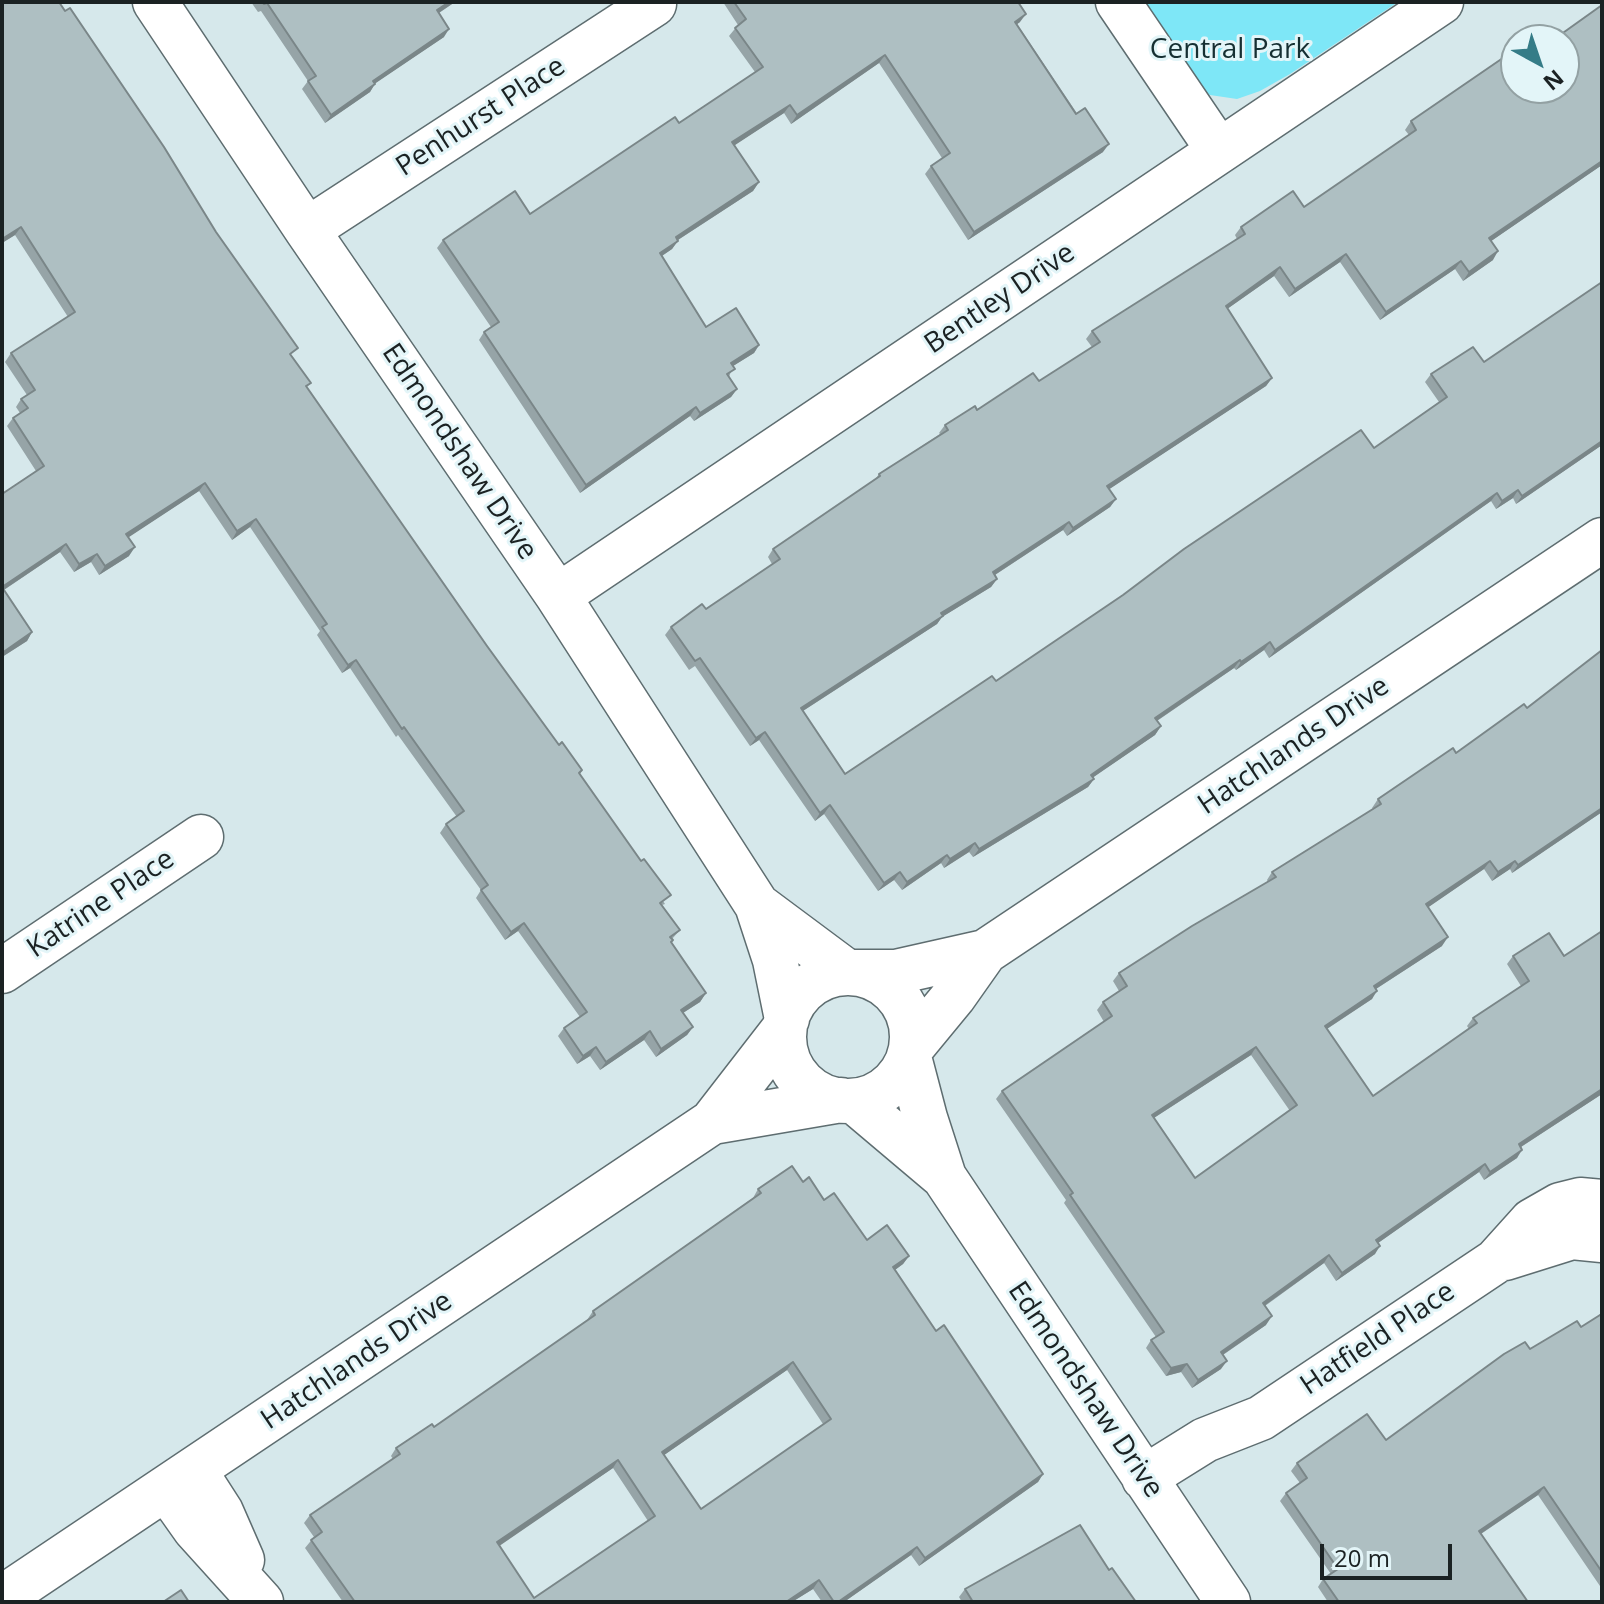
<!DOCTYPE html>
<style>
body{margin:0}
#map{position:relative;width:1604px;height:1604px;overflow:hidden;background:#d6e8eb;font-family:"Open Sans",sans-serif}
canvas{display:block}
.frame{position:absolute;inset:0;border:4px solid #1b2223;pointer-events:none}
.north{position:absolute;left:1500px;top:24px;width:80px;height:80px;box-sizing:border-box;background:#e3f5f8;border:2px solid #93a1a3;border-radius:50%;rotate:140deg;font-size:22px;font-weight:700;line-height:32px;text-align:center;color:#1b2223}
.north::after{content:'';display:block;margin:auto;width:28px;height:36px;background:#357c87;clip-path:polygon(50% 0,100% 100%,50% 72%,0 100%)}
.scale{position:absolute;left:1320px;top:1544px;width:132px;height:36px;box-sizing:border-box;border:4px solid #1b2223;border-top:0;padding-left:10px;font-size:24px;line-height:28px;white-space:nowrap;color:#1b2223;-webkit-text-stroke:6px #e3f5f8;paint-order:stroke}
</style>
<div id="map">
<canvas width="1604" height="1604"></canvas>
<div class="frame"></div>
<div class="north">N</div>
<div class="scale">20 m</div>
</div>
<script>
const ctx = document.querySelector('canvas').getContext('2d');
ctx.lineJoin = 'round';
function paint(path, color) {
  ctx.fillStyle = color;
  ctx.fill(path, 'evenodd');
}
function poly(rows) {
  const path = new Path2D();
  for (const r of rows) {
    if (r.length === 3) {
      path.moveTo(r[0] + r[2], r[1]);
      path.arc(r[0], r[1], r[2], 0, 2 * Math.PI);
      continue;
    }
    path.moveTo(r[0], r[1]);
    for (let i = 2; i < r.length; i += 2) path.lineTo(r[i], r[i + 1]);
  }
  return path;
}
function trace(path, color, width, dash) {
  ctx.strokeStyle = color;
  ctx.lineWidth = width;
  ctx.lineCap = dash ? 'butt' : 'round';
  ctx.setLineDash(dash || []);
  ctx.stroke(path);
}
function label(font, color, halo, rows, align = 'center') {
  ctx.font = font + ' "Open Sans",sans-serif';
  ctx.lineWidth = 6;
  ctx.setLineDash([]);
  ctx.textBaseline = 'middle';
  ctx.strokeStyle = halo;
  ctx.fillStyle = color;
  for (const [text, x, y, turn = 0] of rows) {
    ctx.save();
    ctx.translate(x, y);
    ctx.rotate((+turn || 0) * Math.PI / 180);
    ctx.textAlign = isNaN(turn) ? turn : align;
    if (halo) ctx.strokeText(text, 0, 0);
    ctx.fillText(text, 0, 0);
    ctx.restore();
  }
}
const green = poly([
 [1140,2,1398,2,1290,74,1260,91,1237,99,1210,95,1197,89]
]);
const street = poly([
 [155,2,307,230,558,596,757,905,775,960,787,1019],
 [1118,2,1219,151],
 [307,230,654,4],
 [558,596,1441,2],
 [757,905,847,972],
 [2,971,201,837],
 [855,972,896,972,985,952,1602,540],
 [848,1037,64],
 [912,1047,954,996,985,952],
 [909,1057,925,1118,944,1177,1228,1602],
 [854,1101,944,1177],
 [712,1122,841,1100],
 [1505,1258,1572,1237,1602,1240],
 [194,1470,221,1512,242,1560],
 [1144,1478,1205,1440,1261,1418,1496,1261,1532,1221,1560,1205,1580,1200,1602,1202],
 [166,1488,195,1529,261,1602],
 [2,1598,712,1122,784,1029]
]);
const wall = poly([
 [2,2,292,356,311,383,307,387,487,646,559,745,582,770,580,774,665,904,662,905,680,930,672,939,671,943,706,993,700,1002,683,1013,693,1027,687,1035,656,1057,644,1040,600,1070,590,1056,577,1064,558,1036,564,1028,580,1017,518,931,505,940,476,898,481,890,440,833,446,824,457,817,398,735,396,737,350,668,342,673,317,635,320,631,250,527,232,540,199,491,128,537,129,556,99,575,91,562,74,572,60,552,4,590,32,632,27,641,2,657,2,494,36,471,7,426,13,418,20,413,16,407,21,399,27,395,5,362,11,353,68,317,15,235,2,243],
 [251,2,455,2,439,13,444,37,375,83,370,92,325,123,302,89,308,81,261,11,258,12],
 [723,2,1018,2,1020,22,1017,24,1103,152,968,240,925,174,931,166,942,158,879,63,791,124,784,113,734,145,759,182,753,191,678,240,672,249,662,256,706,327,759,345,754,353,733,366,729,377,737,389,731,397,694,421,690,416,580,493,479,340,484,332,491,327,437,248,443,240,530,214,679,123,755,72,729,36,738,25],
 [1602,5,1602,165,1491,241,1493,260,1463,281,1455,269,1380,320,1340,262,1289,297,1274,276,1227,309,1272,378,1266,386,1109,489,1116,499,1110,507,1067,536,1063,530,995,575,997,579,991,587,942,617,937,624,803,711,845,774,1374,448,1439,402,1425,382,1431,374,1484,362,1602,282,1602,445,1516,504,1513,498,1496,509,1491,501,1269,658,1264,650,1236,670,1234,668,1157,721,1161,726,1155,735,1093,777,1094,779,1088,787,973,857,969,852,944,868,941,863,902,890,894,880,878,891,824,814,815,821,759,740,750,746,695,666,689,670,665,635,671,627,706,609,772,564,768,557,773,549,874,481,879,474,940,434,939,433,945,425,1039,381,1092,347,1086,339,1092,331,1237,239,1235,235,1241,227,1304,207,1409,135,1405,130,1411,121,1516,88],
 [1602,650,1602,812,1512,873,1510,869,1492,881,1484,869,1428,907,1442,946,1376,989,1372,999,1327,1029,1373,1096,1469,1029,1467,1026,1473,1018,1521,986,1507,964,1513,956,1602,1094,1521,1147,1517,1158,1484,1180,1479,1172,1378,1243,1375,1254,1336,1281,1324,1263,1265,1306,1266,1325,1223,1355,1221,1369,1192,1388,1181,1372,1166,1376,1146,1348,1151,1340,1156,1337,1064,1203,1066,1200,996,1099,1002,1091,1104,1022,1097,1010,1103,1002,1119,991,1113,981,1119,973,1268,882,1267,880,1272,872,1373,809,1372,808,1378,799,1456,753,1527,708],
 [1251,1055,1290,1111,1195,1178,1154,1118],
 [803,1182,867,1240,909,1256,903,1264,895,1270,936,1331,1043,1474,1038,1482,919,1566,911,1555,844,1602,822,1602,813,1589,792,1602,343,1602,305,1548,314,1537,304,1523,310,1515,393,1459,391,1456,396,1448,434,1427,587,1320,593,1311,753,1198,758,1189],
 [787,1370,823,1424,701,1509,664,1455],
 [613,1468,648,1521,534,1598,499,1545],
 [1602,1317,1602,1589,1538,1495,1481,1534,1528,1602,1328,1602,1318,1587,1323,1579,1331,1574,1280,1501,1286,1493,1300,1483,1291,1471,1297,1463,1386,1440,1530,1349],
 [1109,1570,1136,1602,962,1602,959,1597,965,1589]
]);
const shadedWall = poly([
 [449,2,455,2,431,18,437,10],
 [1026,14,1020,22,1009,30,1015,22],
 [449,29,444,37,367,89,373,81],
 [885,55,879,63,791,124,797,115],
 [375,84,370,92,325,123,331,115],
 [790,105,784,113,726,151,732,142],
 [1109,144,1103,152,968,240,974,232],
 [1602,161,1602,165,1484,246,1489,238],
 [759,182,753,191,670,245,676,237],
 [21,227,15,235,2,243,2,239],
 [678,241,672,249,654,261,660,253],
 [1498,251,1493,260,1463,281,1469,272],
 [1346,254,1340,262,1289,297,1295,289],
 [1461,261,1455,269,1380,320,1386,312],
 [1280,267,1274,276,1220,314,1226,306],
 [759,345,754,353,725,371,731,363],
 [1272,378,1266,386,1102,494,1107,486],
 [737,389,731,397,694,421,700,413],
 [696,407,690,416,580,493,586,485],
 [1602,441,1602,445,1516,504,1522,496],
 [205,483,199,491,120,543,126,534],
 [1518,490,1513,498,1496,509,1502,501],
 [1497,493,1491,501,1269,658,1275,650],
 [1116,499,1110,507,1067,536,1073,528],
 [256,519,250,527,232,540,237,531],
 [1069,522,1063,530,987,580,993,572],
 [66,544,60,552,2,591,2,587],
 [135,547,129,556,99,575,105,566],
 [97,554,91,562,74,572,79,564],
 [997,579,991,587,942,617,937,624,795,716,801,708,941,613],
 [32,632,27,641,2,657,2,653],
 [1270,642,1264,650,1236,670,1241,662],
 [356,660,350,668,342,673,348,665],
 [1240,660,1234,668,1149,726,1155,718],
 [1161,726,1155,735,1085,783,1091,775],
 [765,732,759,740,750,746,756,738],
 [1094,779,1088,787,973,857,979,849],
 [830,805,824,814,815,821,820,813],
 [1602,808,1602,812,1512,873,1518,865],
 [975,843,969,852,944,868,950,859],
 [947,855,941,863,902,890,907,882],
 [1490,861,1484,869,1420,913,1426,904],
 [1515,861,1510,869,1492,881,1498,872],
 [900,872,894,880,878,891,884,883],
 [524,923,518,931,505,940,511,932],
 [1448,937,1442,946,1368,994,1374,986],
 [1377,991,1372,999,1319,1034,1325,1026],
 [706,993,700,1002,675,1018,681,1010],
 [693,1027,687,1035,656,1057,661,1049],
 [650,1031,644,1040,600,1070,606,1062],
 [596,1047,590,1056,577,1064,583,1056],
 [1256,1047,1251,1055,1146,1123,1152,1115],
 [1602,1089,1602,1094,1513,1152,1519,1144],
 [1522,1150,1517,1158,1484,1180,1490,1172],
 [1485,1164,1479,1172,1371,1248,1376,1240],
 [1380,1246,1375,1254,1336,1281,1342,1273],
 [1329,1255,1324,1263,1257,1311,1263,1303],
 [909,1256,903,1264,888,1275,893,1267],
 [1272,1316,1266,1325,1215,1360,1221,1352],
 [1227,1361,1221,1369,1192,1388,1198,1380],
 [793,1362,787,1370,657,1460,662,1452],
 [1187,1364,1181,1372,1166,1376,1171,1368],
 [618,1460,613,1468,492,1551,497,1542],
 [1043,1474,1038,1482,919,1566,925,1558],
 [1544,1487,1538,1495,1473,1539,1479,1531],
 [917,1547,911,1555,844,1602,838,1602],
 [819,1580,813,1589,792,1602,786,1602]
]);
const building = poly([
 [2,2,59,2,65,11,70,8,164,147,216,232,298,348,290,354,311,383,306,386,487,646,559,745,562,742,582,770,579,773,641,861,644,859,671,895,660,903,680,930,670,937,673,940,671,942,706,993,681,1010,693,1027,661,1049,650,1031,606,1062,596,1047,583,1056,564,1028,587,1012,524,923,511,932,481,890,488,885,446,824,464,811,404,727,402,729,356,660,348,665,322,627,327,624,256,519,237,531,205,483,126,534,135,547,105,566,97,554,79,564,66,544,2,587,2,494,44,466,13,418,28,408,21,399,35,390,11,353,75,312,21,227,2,239,2,2],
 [262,2,449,2,437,10,449,29,373,81,375,84,331,115,308,81,316,76,267,3,264,4,262,2],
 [734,2,1018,2,1026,14,1015,22,1076,114,1085,108,1109,144,974,232,931,166,950,153,885,55,797,115,790,105,732,142,759,182,676,237,678,241,660,253,706,327,736,308,759,345,731,363,735,369,727,374,737,389,700,413,696,407,586,485,484,332,499,322,443,240,515,191,530,214,675,117,679,123,763,67,735,28,746,19,734,2],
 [1602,5,1602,161,1489,238,1498,251,1469,272,1461,261,1386,312,1346,254,1295,289,1280,267,1226,306,1272,378,1107,486,1116,499,1073,528,1069,522,993,572,997,579,941,613,943,616,801,708,845,774,992,676,996,681,1123,595,1184,549,1361,430,1374,448,1447,397,1431,374,1473,347,1484,362,1602,282,1602,441,1522,496,1518,490,1502,501,1497,493,1275,650,1270,642,1241,662,1240,660,1155,718,1161,726,1091,775,1094,779,979,849,975,843,950,859,947,855,907,882,900,872,884,883,830,805,820,813,765,732,756,738,700,658,695,661,671,627,702,604,706,609,780,559,773,549,880,476,879,474,948,430,945,425,975,406,977,410,1033,373,1039,381,1100,342,1092,331,1245,234,1241,227,1293,191,1304,207,1416,130,1411,121,1516,49,1516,88,1564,88,1564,40,1553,40,1602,5],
 [2,587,32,632,2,653,2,587],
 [1602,650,1602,808,1518,865,1515,861,1498,872,1490,861,1426,904,1448,937,1374,986,1377,991,1325,1026,1373,1096,1477,1023,1473,1018,1529,981,1513,956,1549,933,1564,956,1602,931,1602,1089,1519,1144,1522,1150,1490,1172,1485,1164,1376,1240,1380,1246,1342,1273,1329,1255,1263,1303,1272,1316,1221,1352,1227,1361,1198,1380,1187,1364,1171,1368,1151,1340,1164,1332,1070,1195,1073,1193,1002,1091,1112,1016,1103,1002,1127,986,1119,973,1192,926,1276,877,1272,872,1381,804,1378,799,1453,748,1456,753,1524,704,1527,708,1602,650],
 [1256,1047,1297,1105,1195,1178,1152,1115,1256,1047],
 [792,1166,803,1182,809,1177,824,1200,834,1193,867,1240,887,1225,909,1256,893,1267,936,1331,944,1325,1043,1474,925,1558,917,1547,838,1602,834,1602,819,1580,786,1602,355,1602,311,1540,322,1532,310,1515,400,1454,396,1448,432,1424,434,1427,595,1315,593,1311,761,1193,758,1189,792,1166],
 [793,1362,831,1419,701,1509,662,1452,793,1362],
 [618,1460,655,1516,534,1598,497,1542,618,1460],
 [1600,1315,1602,1317,1602,1572,1544,1487,1479,1531,1528,1602,1339,1602,1323,1579,1338,1569,1286,1493,1307,1478,1297,1463,1367,1414,1386,1440,1504,1354,1525,1342,1530,1349,1577,1321,1581,1327,1600,1315],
 [1080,1525,1109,1570,1112,1568,1136,1602,973,1602,965,1589,1080,1525],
 [181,1590,189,1602,163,1602,181,1590]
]);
const parkNames = [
 ["Central Park",1230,50]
];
const streetNames = [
 ["Penhurst Place",481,117,-33],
 ["Bentley Drive",1000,299,-34],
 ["Edmondshaw Drive",459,452,56],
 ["Hatchlands Drive",1294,746,-34],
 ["Katrine Place",101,904,-34],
 ["Hatfield Place",1378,1339,-34],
 ["Hatchlands Drive",357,1361,-34],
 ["Edmondshaw Drive",1085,1390,56]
];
paint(green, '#7ee7f7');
trace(street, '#5e6d70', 47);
trace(street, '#fff', 44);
paint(wall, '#96a4a7');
paint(shadedWall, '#7a8688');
paint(building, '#aebfc2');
trace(building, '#7a8688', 2);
label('28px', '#162f32', '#e3f5f8', parkNames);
label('28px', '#1b2223', '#e3f5f8', streetNames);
</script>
